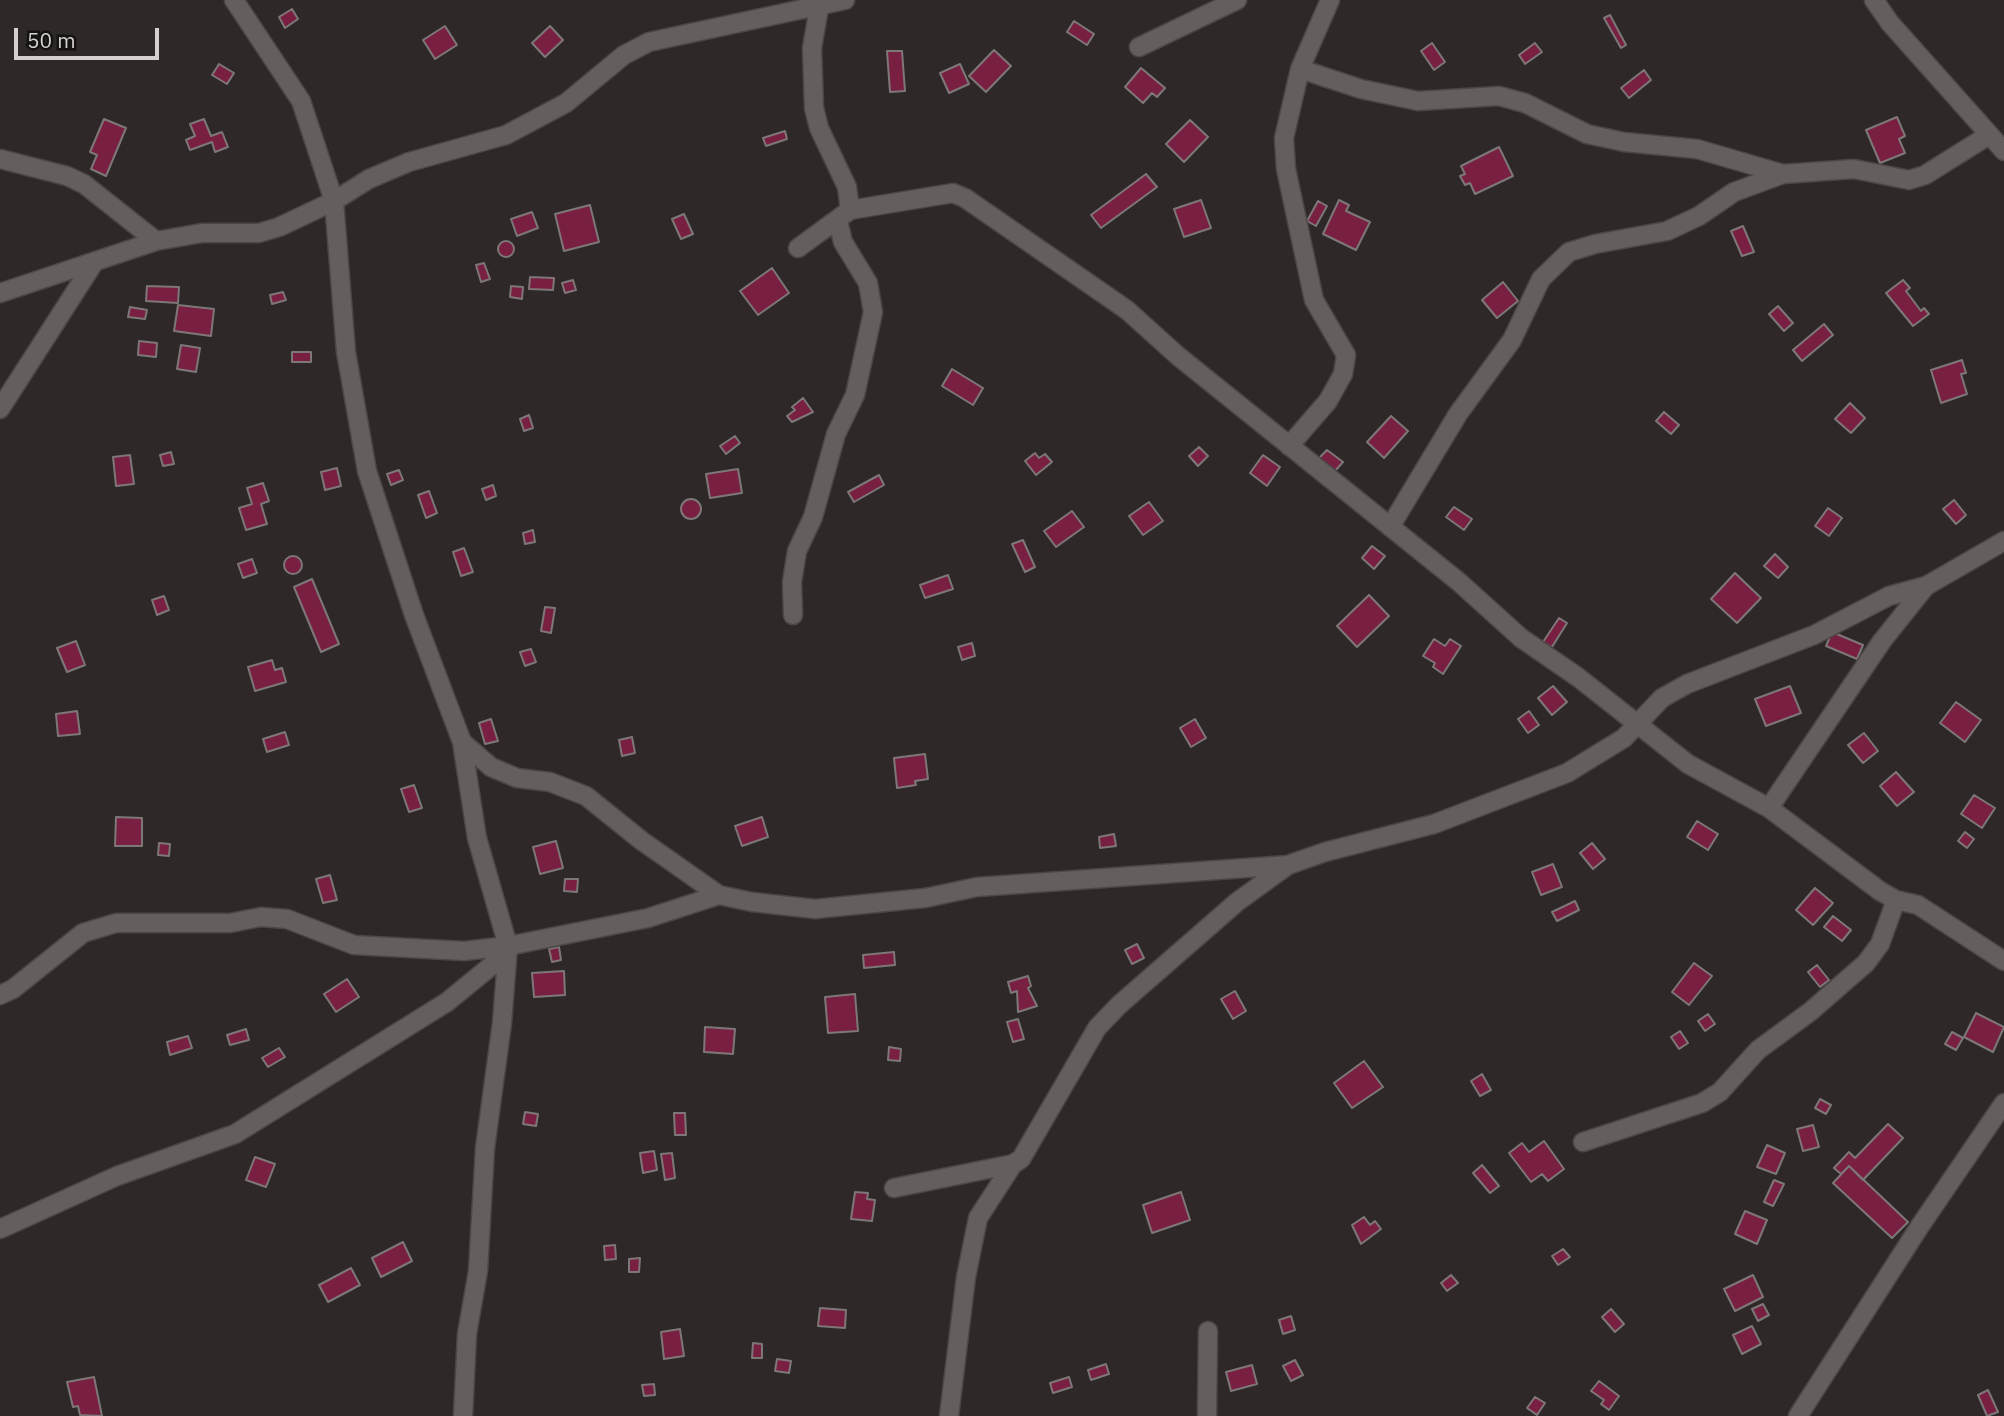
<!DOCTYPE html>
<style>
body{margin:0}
#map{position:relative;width:2004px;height:1416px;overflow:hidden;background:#2e2928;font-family:"IBM Plex Sans",sans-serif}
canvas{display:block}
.scale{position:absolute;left:14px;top:28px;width:145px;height:32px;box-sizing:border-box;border:4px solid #d4d0d0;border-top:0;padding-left:9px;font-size:21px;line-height:24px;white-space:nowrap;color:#d4d0d0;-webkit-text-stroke:5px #151212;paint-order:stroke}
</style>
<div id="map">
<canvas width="2004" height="1416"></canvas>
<div class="scale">50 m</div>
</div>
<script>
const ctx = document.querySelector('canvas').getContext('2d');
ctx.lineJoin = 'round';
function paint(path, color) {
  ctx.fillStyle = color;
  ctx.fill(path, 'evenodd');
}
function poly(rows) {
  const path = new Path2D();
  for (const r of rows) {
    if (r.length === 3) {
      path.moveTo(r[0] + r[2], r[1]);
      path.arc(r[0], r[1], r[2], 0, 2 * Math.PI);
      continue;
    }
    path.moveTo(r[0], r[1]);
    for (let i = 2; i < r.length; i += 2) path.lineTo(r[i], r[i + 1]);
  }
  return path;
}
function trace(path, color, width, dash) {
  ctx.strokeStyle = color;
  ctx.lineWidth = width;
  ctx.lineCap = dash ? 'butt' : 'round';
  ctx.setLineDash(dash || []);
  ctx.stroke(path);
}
const building = poly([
 [292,9,298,19,285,28,279,17,292,9],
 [1610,15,1626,45,1621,48,1604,18,1610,15],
 [1074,21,1094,34,1087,45,1067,32,1074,21],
 [445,26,457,45,435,59,423,40,445,26],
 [550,26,563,40,545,57,532,43,550,26],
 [1432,43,1445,62,1434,70,1421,51,1432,43],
 [1535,43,1542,52,1525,64,1519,55,1535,43],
 [994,50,1011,66,986,92,969,76,994,50],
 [887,51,902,51,905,91,890,92,887,51],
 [219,64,234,73,227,84,212,75,219,64],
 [960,64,969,84,949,93,940,73,960,64],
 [1141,68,1165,88,1157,97,1152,93,1143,103,1125,87,1141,68],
 [1644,70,1651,80,1629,98,1621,88,1644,70],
 [1897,117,1905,136,1899,139,1905,153,1880,163,1866,130,1897,117],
 [104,119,126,128,106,176,91,169,97,155,90,152,104,119],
 [204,119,211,136,222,132,228,147,215,152,212,142,190,150,186,140,195,136,190,124,204,119],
 [1190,120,1208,137,1184,162,1166,144,1190,120],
 [785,131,787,139,766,146,763,138,785,131],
 [1499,147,1513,176,1475,194,1470,183,1465,185,1460,176,1465,174,1461,166,1499,147],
 [1146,174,1157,187,1101,228,1091,215,1146,174],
 [1201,200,1211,228,1184,237,1174,209,1201,200],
 [1339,200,1349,205,1346,211,1370,222,1356,250,1323,234,1339,200],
 [1318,201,1327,206,1316,226,1307,221,1318,201],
 [590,205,599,242,564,251,555,214,590,205],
 [532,212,538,228,517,236,511,219,532,212],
 [684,214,693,234,681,239,672,219,684,214],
 [1743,226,1754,252,1742,256,1731,231,1743,226],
 [506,249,8],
 [484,263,490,279,481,282,476,265,484,263],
 [772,268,789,293,758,315,740,291,772,268],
 [530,277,554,278,553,290,529,289,530,277],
 [573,280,576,290,565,293,562,283,573,280],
 [1903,280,1910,288,1906,291,1921,311,1924,308,1929,314,1913,326,1886,293,1903,280],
 [1503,282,1518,301,1497,318,1482,300,1503,282],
 [147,286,179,287,178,303,146,301,147,286],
 [511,286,523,287,522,299,510,297,511,286],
 [283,292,286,300,272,304,270,295,283,292],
 [178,305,214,309,211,336,174,331,178,305],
 [1778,306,1793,323,1784,331,1769,314,1778,306],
 [130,307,147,310,145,319,128,317,130,307],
 [1824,324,1833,335,1802,361,1793,350,1824,324],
 [139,341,157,343,156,357,138,355,139,341],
 [181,345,200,348,196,372,177,369,181,345],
 [292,352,311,352,311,362,292,362,292,352],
 [1962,360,1966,373,1961,374,1967,394,1941,403,1931,370,1962,360],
 [952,369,983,388,973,405,942,386,952,369],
 [803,398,813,412,792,422,787,416,795,410,792,407,803,398],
 [1850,403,1865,418,1851,433,1835,419,1850,403],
 [1664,412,1679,425,1671,434,1656,421,1664,412],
 [529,415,533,428,524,431,520,419,529,415],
 [1391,416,1408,431,1384,458,1367,442,1391,416],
 [735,436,740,443,726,454,720,446,735,436],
 [1199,447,1208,456,1198,466,1189,456,1199,447],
 [1327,450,1343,462,1335,471,1319,458,1327,450],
 [171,452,174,464,163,466,160,455,171,452],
 [1035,453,1039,458,1045,454,1052,462,1036,475,1025,461,1035,453],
 [130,455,134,484,116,486,113,457,130,455],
 [1263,455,1280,467,1267,486,1250,473,1263,455],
 [337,468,341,486,325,490,321,472,337,468],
 [738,469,742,493,710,498,706,474,738,469],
 [399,470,403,480,391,485,387,474,399,470],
 [879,475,884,485,854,502,848,492,879,475],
 [263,483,269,501,261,504,267,524,246,530,239,508,252,504,247,488,263,483],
 [493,485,496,496,486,500,482,489,493,485],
 [429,491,437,513,426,518,418,495,429,491],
 [691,509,10],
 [1954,500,1966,515,1956,524,1943,509,1954,500],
 [1149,502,1163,521,1143,535,1129,516,1149,502],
 [1454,507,1472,519,1464,530,1446,517,1454,507],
 [1828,508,1842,518,1829,536,1815,526,1828,508],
 [1072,511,1084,527,1056,547,1044,531,1072,511],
 [533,530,535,542,525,544,523,533,533,530],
 [1023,540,1035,567,1025,572,1012,544,1023,540],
 [1372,546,1385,556,1374,569,1362,558,1372,546],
 [464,548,473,572,461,576,453,552,464,548],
 [1775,554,1788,567,1778,578,1764,566,1775,554],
 [293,565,9],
 [252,559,257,573,243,578,238,564,252,559],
 [1735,573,1761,598,1737,623,1711,599,1735,573],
 [948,575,953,589,925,598,920,585,948,575],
 [312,579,339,644,321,652,294,587,312,579],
 [1369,595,1389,616,1357,647,1337,626,1369,595],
 [164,596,169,610,157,615,152,600,164,596],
 [545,607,555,608,551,633,541,631,545,607],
 [1559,618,1567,623,1552,647,1543,642,1559,618],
 [1832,632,1863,645,1857,659,1826,646,1832,632],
 [1434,639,1445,646,1450,639,1461,646,1443,674,1433,667,1435,663,1423,656,1434,639],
 [76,641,85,665,67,672,57,648,76,641],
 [972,643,975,656,962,660,958,647,972,643],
 [531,649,536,662,525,666,520,652,531,649],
 [272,660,275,670,282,668,286,682,255,691,248,667,272,660],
 [1553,686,1567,702,1552,715,1538,698,1553,686],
 [1790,686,1801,713,1766,726,1755,699,1790,686],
 [1956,702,1981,720,1965,742,1940,723,1956,702],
 [77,711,80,734,58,736,56,714,77,711],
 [1529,711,1539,725,1528,733,1518,719,1529,711],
 [491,719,498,741,485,744,479,723,491,719],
 [1195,719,1206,738,1191,747,1180,728,1195,719],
 [285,732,289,745,267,752,263,739,285,732],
 [1864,733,1878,751,1863,763,1848,745,1864,733],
 [632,737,635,753,622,756,619,740,632,737],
 [925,754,928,779,915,781,916,785,897,788,894,758,925,754],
 [1896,772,1914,792,1897,806,1880,786,1896,772],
 [414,785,422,808,409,812,401,789,414,785],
 [1974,795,1995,808,1982,828,1961,814,1974,795],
 [116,817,142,818,142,846,115,846,116,817],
 [762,817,768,837,742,846,735,826,762,817],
 [1697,821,1718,834,1708,850,1687,837,1697,821],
 [1965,832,1974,839,1967,848,1958,841,1965,832],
 [1114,834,1116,846,1100,848,1099,837,1114,834],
 [556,841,563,868,540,874,533,847,556,841],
 [159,843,170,844,169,856,158,855,159,843],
 [1592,843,1605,859,1593,869,1580,853,1592,843],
 [1553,864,1562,887,1541,895,1532,872,1553,864],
 [330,875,337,900,323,903,316,879,330,875],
 [565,879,578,879,577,892,564,891,565,879],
 [1815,888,1833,903,1813,925,1796,910,1815,888],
 [1575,901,1579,910,1557,921,1552,912,1575,901],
 [1833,916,1851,930,1842,941,1824,927,1833,916],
 [1137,944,1144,958,1132,964,1125,950,1137,944],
 [559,947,561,960,552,962,549,949,559,947],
 [894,952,895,965,864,968,863,955,894,952],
 [1694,963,1712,976,1689,1005,1672,992,1694,963],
 [1817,965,1829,980,1820,987,1808,972,1817,965],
 [564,971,565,995,534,997,532,973,564,971],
 [1028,976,1031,986,1028,988,1037,1006,1018,1012,1017,991,1011,993,1008,982,1028,976],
 [347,979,359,997,336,1012,324,994,347,979],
 [1235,991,1246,1011,1233,1019,1221,999,1235,991],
 [855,994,858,1031,828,1033,825,997,855,994],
 [1976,1013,2004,1027,1993,1052,1964,1037,1976,1013],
 [1708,1014,1715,1024,1705,1031,1698,1021,1708,1014],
 [1018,1019,1024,1039,1013,1042,1007,1022,1018,1019],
 [705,1027,735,1029,733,1054,704,1052,705,1027],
 [246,1029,249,1040,230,1045,227,1035,246,1029],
 [1680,1031,1688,1043,1679,1049,1671,1037,1680,1031],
 [1952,1032,1963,1038,1956,1050,1945,1044,1952,1032],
 [188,1036,192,1048,170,1055,167,1042,188,1036],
 [889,1047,901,1049,900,1061,888,1060,889,1047],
 [279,1048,285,1057,268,1067,262,1058,279,1048],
 [1364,1061,1383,1087,1352,1108,1334,1083,1364,1061],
 [1482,1074,1491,1090,1480,1096,1471,1081,1482,1074],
 [1820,1099,1831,1105,1826,1114,1815,1108,1820,1099],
 [525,1112,538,1114,536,1126,523,1124,525,1112],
 [674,1113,685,1113,686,1135,675,1135,674,1113],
 [1888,1124,1903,1138,1863,1180,1849,1166,1841,1174,1834,1168,1849,1152,1855,1158,1888,1124],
 [1813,1125,1819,1147,1803,1151,1797,1129,1813,1125],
 [1544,1141,1564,1169,1548,1181,1542,1174,1531,1182,1509,1153,1522,1143,1529,1152,1544,1141],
 [1767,1145,1785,1153,1776,1174,1757,1167,1767,1145],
 [654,1151,657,1170,643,1173,640,1153,654,1151],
 [672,1153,675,1178,665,1180,661,1154,672,1153],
 [255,1157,275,1164,266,1187,246,1180,255,1157],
 [1482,1165,1499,1186,1490,1193,1473,1173,1482,1165],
 [1849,1166,1908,1222,1892,1238,1833,1183,1849,1166],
 [1774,1180,1784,1184,1773,1206,1764,1202,1774,1180],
 [855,1192,868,1193,867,1199,875,1200,872,1221,851,1219,855,1192],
 [1181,1192,1190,1220,1152,1233,1143,1205,1181,1192],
 [1745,1211,1767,1220,1757,1244,1735,1234,1745,1211],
 [1364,1217,1370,1225,1375,1221,1381,1229,1361,1244,1352,1225,1364,1217],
 [403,1242,412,1261,381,1277,372,1258,403,1242],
 [615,1245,616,1259,605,1260,604,1246,615,1245],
 [1563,1249,1570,1257,1558,1265,1552,1256,1563,1249],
 [640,1258,639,1272,629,1272,629,1259,640,1258],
 [351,1268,360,1285,328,1302,319,1285,351,1268],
 [1451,1275,1458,1283,1447,1291,1441,1283,1451,1275],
 [1753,1275,1763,1297,1735,1311,1724,1289,1753,1275],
 [1763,1304,1769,1315,1758,1321,1752,1309,1763,1304],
 [820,1308,846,1310,845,1328,818,1326,820,1308],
 [1611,1309,1624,1324,1615,1332,1602,1317,1611,1309],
 [1291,1316,1295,1330,1283,1334,1279,1320,1291,1316],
 [1752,1326,1761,1344,1742,1354,1733,1335,1752,1326],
 [680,1329,684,1356,664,1359,661,1332,680,1329],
 [753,1343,762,1344,762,1358,752,1358,753,1343],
 [777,1359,791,1361,789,1373,775,1371,777,1359],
 [1295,1360,1303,1375,1291,1381,1283,1366,1295,1360],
 [1106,1364,1109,1374,1091,1380,1088,1370,1106,1364],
 [1252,1365,1257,1384,1231,1391,1226,1372,1252,1365],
 [94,1377,102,1416,80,1415,78,1406,73,1407,67,1382,94,1377],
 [1069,1377,1072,1387,1053,1393,1050,1383,1069,1377],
 [1599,1381,1619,1396,1609,1410,1601,1404,1604,1400,1591,1391,1599,1381],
 [654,1384,655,1395,644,1396,642,1385,654,1384],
 [1988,1390,1998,1412,1987,1416,1978,1395,1988,1390],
 [1535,1397,1545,1403,1537,1415,1527,1408,1535,1397]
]);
const street = poly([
 [234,0,301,101,334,201,346,352,367,471,414,615,462,742,477,838,508,946,502,1023,485,1148,478,1271,467,1334,463,1416],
 [1874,0,1890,23,2004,151],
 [819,8,812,48,814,108,819,128,847,187,850,210],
 [1139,47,1237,0],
 [1300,69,1361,89,1418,101,1499,96,1525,103,1587,134,1624,142,1697,149,1783,174],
 [0,159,67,176,84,184,156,241],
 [798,248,850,210,953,193,965,198,1127,310,1178,356,1459,582,1521,638,1579,678,1688,764,1769,808,1880,891,1896,900,1918,905,2004,961],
 [0,293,156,241,202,233,259,233,279,227,334,201,369,179,409,162,506,135,566,103,624,55,649,42,845,0],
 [0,409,95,261],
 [1289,446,1328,401,1343,374,1346,355,1314,300,1286,169,1284,138,1300,69,1330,0],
 [1390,527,1458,414,1512,340,1541,279,1569,252,1595,244,1667,231,1699,216,1734,192,1783,174,1854,169,1909,180,1925,175,1989,135],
 [793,615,792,582,797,551,813,517,836,434,855,395,873,312,868,283,843,242,838,221],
 [462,742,491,767,517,778,550,782,586,796,642,841,719,895,752,902,815,909,925,898,977,887,1288,865,1325,852,1434,824,1567,773,1624,738,1662,698,1687,684,1814,635,1889,596,1926,586,2004,541],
 [1769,808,1882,641,1926,586],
 [0,995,13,989,83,933,116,923,230,923,261,917,287,919,354,945,464,951,508,946,648,918,719,895],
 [1583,1142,1702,1103,1720,1092,1758,1050,1811,1011,1866,963,1880,944,1896,900],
 [894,1188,1013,1164,1021,1159,1097,1028,1119,1005,1237,902,1288,865],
 [0,1229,117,1176,235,1134,447,1002,491,966,508,946],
 [949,1416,966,1277,978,1218,1013,1164],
 [1207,1416,1208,1331],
 [1798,1416,1920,1226,2004,1103]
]);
paint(building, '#792042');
trace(building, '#7d7778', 2);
trace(street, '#4b4746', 21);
trace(street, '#645e5d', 18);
</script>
